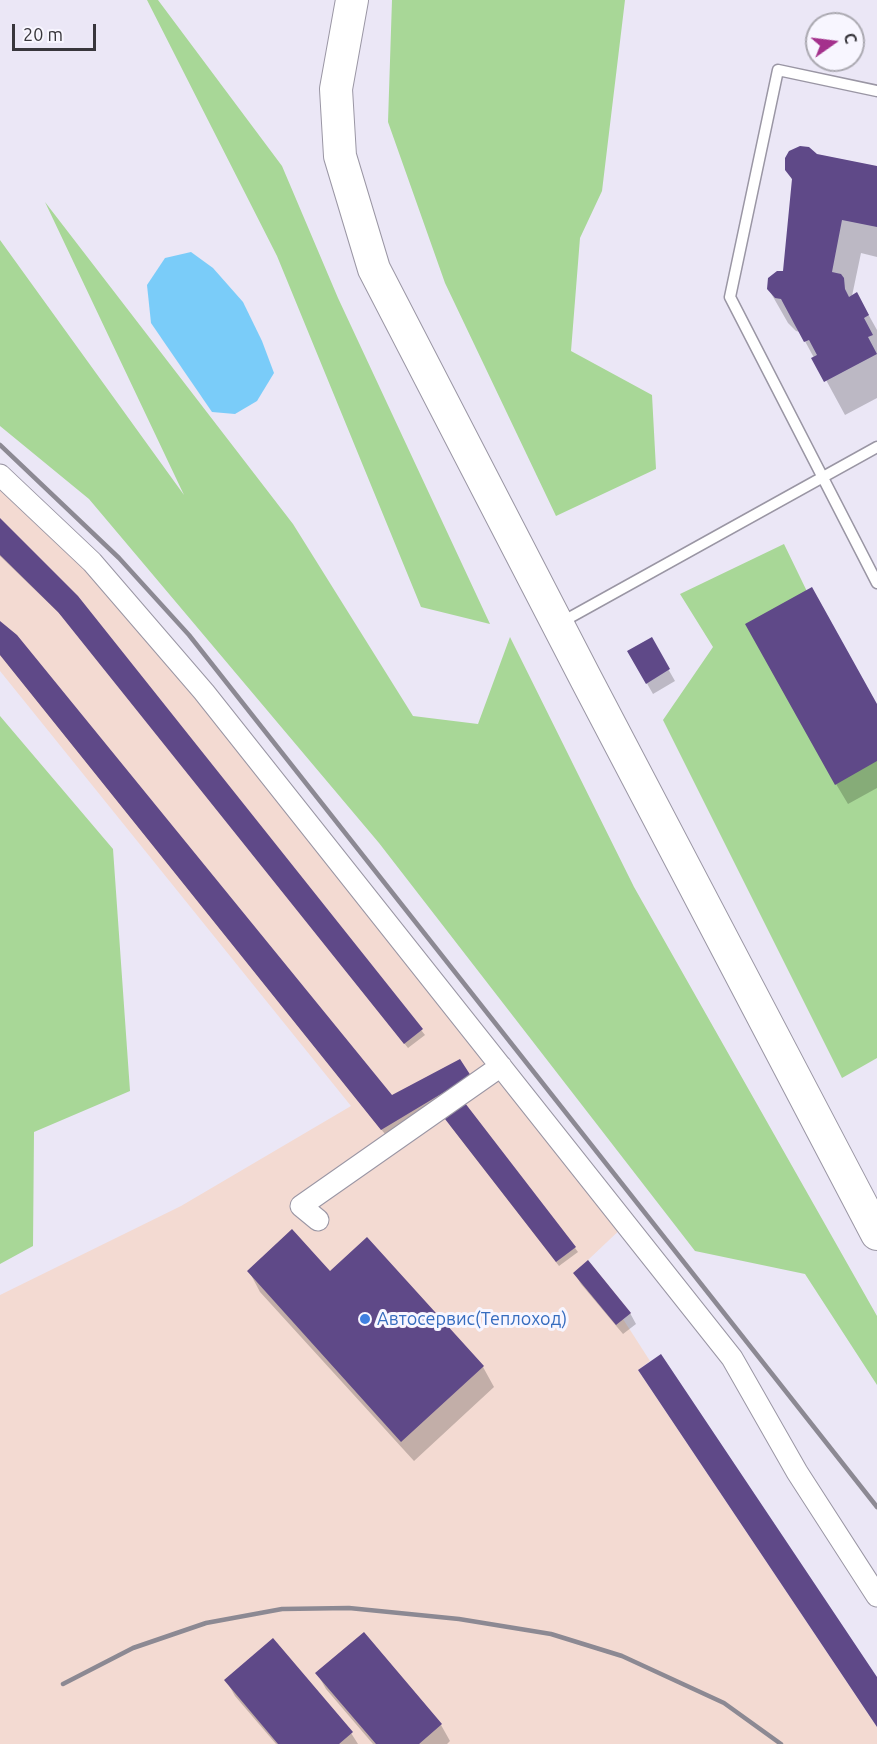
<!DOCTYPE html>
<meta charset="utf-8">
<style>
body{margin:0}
#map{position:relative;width:877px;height:1744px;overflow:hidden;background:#ebe7f6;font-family:Ubuntu,sans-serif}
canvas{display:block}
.north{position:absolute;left:805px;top:12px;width:60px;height:60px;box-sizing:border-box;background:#f8f6ff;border:2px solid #aba9b1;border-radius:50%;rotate:76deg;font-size:16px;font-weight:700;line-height:24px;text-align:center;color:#38363c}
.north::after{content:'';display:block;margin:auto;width:21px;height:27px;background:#a4318c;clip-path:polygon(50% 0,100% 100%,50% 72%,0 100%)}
.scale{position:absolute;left:12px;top:24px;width:84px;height:27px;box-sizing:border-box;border:3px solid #38363c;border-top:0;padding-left:8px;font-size:18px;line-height:21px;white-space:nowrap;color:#38363c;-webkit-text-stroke:4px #f8f6ff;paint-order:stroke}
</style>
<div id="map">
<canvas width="877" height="1744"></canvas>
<div class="north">С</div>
<div class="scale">20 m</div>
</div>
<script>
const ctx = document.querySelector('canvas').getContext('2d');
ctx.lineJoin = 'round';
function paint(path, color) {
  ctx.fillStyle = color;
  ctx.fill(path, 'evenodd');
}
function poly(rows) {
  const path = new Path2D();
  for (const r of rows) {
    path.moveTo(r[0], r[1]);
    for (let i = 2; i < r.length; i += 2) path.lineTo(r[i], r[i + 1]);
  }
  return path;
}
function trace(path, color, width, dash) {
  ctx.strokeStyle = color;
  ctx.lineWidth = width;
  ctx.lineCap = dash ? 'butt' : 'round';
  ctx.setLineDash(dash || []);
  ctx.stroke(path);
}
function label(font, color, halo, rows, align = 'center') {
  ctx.font = font + ' Ubuntu,sans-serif';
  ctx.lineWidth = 6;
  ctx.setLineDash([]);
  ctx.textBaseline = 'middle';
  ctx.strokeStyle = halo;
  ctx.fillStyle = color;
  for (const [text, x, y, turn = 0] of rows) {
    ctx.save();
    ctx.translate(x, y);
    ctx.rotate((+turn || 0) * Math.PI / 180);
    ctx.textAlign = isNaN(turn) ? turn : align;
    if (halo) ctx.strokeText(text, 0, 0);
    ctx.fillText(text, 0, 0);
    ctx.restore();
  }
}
const industrial = poly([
 [0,475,92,562,626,1224,588,1260,631,1313,623,1319,650,1361,638,1370,877,1727,877,1744,0,1744,0,1295,181,1206,351,1106,0,671]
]);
const green = poly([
 [147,0,158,0,282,166,338,298,490,624,421,607,277,256],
 [392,0,625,0,602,191,580,238,571,351,652,395,656,469,556,516,445,283,388,122],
 [45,202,293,524,413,716,478,724,510,637,634,887,877,1316,877,1385,805,1274,695,1251,379,843,89,499,0,426,0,240,184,495],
 [784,544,877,736,877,1058,842,1078,663,720,713,647,680,594],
 [0,716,113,849,130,1091,34,1132,33,1246,0,1264]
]);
const water = poly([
 [191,252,213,268,243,302,262,341,274,373,257,401,235,414,212,412,151,323,147,285,165,258]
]);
const shadow = poly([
 [816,156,877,167,877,257,861,253,852,296,857,294,877,330,877,398,845,415,800,332,796,331,788,323,768,288,784,273,793,181,787,170],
 [0,520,76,597,425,1035,408,1048,63,617,0,556],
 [0,623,392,1097,472,1082,385,1134,0,655],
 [651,639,675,681,653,694,629,652],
 [877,706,877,788,848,804,836,784],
 [449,1124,575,1248,578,1252,559,1266],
 [249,1271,330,1273,483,1367,494,1387,414,1461,260,1292],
 [575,1274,630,1313,636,1324,623,1334,581,1284],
 [363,1634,441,1725,450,1741,447,1744,373,1744,326,1689,317,1673],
 [226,1680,351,1733,358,1744,276,1744,235,1696]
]);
const building = poly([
 [800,146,809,147,817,154,877,166,877,227,842,220,832,272,841,274,844,278,845,289,849,297,857,292,869,315,864,318,873,335,868,337,877,354,824,382,811,358,817,355,809,340,804,342,781,299,775,298,767,289,768,278,777,271,783,271,792,179,785,170,785,158,789,151],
 [0,518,78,596,423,1029,404,1044,58,612,0,555],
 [812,587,877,704,877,761,835,785,745,624],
 [0,621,17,635,392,1095,460,1059,471,1076,381,1130,0,655],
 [652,637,670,669,646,684,627,651],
 [465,1103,576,1247,556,1262,445,1119],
 [292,1229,330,1271,367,1237,484,1366,401,1442,247,1271],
 [588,1260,631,1313,616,1325,573,1273],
 [661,1354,877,1677,877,1727,638,1370],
 [364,1632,442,1724,419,1744,376,1744,315,1673],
 [273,1638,353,1732,339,1744,278,1744,224,1680]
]);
const service = poly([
 [877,91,778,70,730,297,877,583],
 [560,623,877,447]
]);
const minor = poly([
 [0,475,92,562,204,692,732,1358,797,1472,877,1596],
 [318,1220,301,1206,501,1066]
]);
const secondary = poly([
 [352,0,336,89,340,156,374,269,586,679,877,1234]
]);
const rail = poly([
 [0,445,119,558,189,635,877,1507],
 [63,1684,133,1648,206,1623,282,1609,349,1608,459,1619,551,1634,622,1656,724,1703,781,1744]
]);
const markers = [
 [365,1319,6,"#3f7fe0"]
];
const shopNames = [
 ["Автосервис(Теплоход)",377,1319]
];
paint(industrial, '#f3dad2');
paint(green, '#a8d797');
paint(water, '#7accf9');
paint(shadow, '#0003');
paint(building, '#5f4988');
trace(service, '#9a96a4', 13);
trace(minor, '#9a96a4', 23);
trace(secondary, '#9a96a4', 34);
trace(service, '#fff', 10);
trace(minor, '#fff', 21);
trace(secondary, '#fff', 32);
trace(rail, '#8c8993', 4.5);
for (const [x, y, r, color] of markers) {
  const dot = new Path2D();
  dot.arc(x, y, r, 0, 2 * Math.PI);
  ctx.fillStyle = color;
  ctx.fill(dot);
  trace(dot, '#f8f6ff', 2);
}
label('18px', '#366cbe', '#f8f6ff', shopNames, 'left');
</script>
